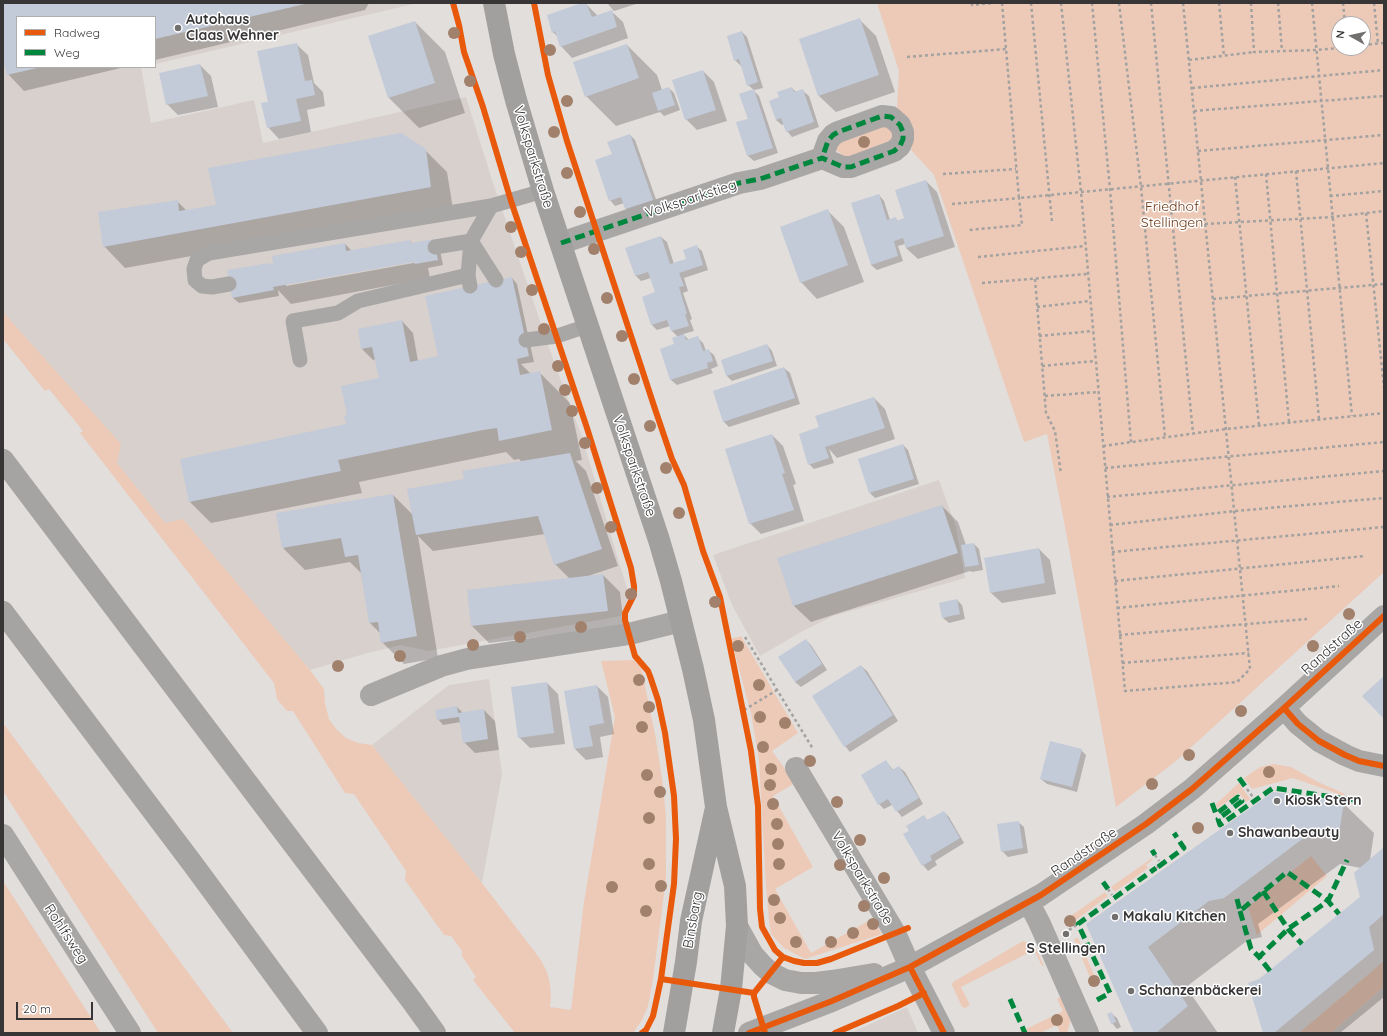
<!DOCTYPE html>
<meta charset="utf-8">
<style>
body{margin:0}
#map{position:relative;width:1387px;height:1036px;overflow:hidden;background:#e1dedc;font-family:Quicksand,sans-serif}
canvas{display:block}
.frame{position:absolute;inset:0;border:4px solid #373535;pointer-events:none}
.legend{position:absolute;left:16px;top:16px;width:140px;height:52px;box-sizing:border-box;background:#fff;border:1px solid #afaeae;margin:0;padding:5px 7px;list-style:none;font-size:12px;color:#373535}
.legend li{display:flex;align-items:center;gap:8px;height:20px}
.legend b{width:20px;border:1px solid #afaeae}
.north{position:absolute;left:1331px;top:16px;width:40px;height:40px;box-sizing:border-box;background:#fff;border:1px solid #afaeae;border-radius:50%;rotate:278deg;font-size:11px;font-weight:700;line-height:16px;text-align:center;color:#373535}
.north::after{content:'';display:block;margin:auto;width:14px;height:18px;background:#72706f;clip-path:polygon(50% 0,100% 100%,50% 72%,0 100%)}
.scale{position:absolute;left:16px;top:1002px;width:77px;height:18px;box-sizing:border-box;border:2px solid #373535;border-top:0;padding-left:5px;font-size:12px;line-height:14px;white-space:nowrap;color:#373535;-webkit-text-stroke:3px #fff;paint-order:stroke}
</style>
<div id="map">
<canvas width="1387" height="1036"></canvas>
<div class="frame"></div>
<ul class="legend">
<li><b style="height:5px;background:#e8590c"></b>Radweg</li>
<li><b style="height:5px;background:#00873e"></b>Weg</li>
</ul>
<div class="north">N</div>
<div class="scale">20 m</div>
</div>
<script>
const ctx = document.querySelector('canvas').getContext('2d');
ctx.lineJoin = 'round';
function paint(path, color) {
  ctx.fillStyle = color;
  ctx.fill(path, 'evenodd');
}
function poly(rows) {
  const path = new Path2D();
  for (const r of rows) {
    path.moveTo(r[0], r[1]);
    for (let i = 2; i < r.length; i += 2) path.lineTo(r[i], r[i + 1]);
  }
  return path;
}
function trace(path, color, width, dash) {
  ctx.strokeStyle = color;
  ctx.lineWidth = width;
  ctx.lineCap = dash ? 'butt' : 'round';
  ctx.setLineDash(dash || []);
  ctx.stroke(path);
}
function label(font, color, halo, rows, align = 'center') {
  ctx.font = font + ' Quicksand,sans-serif';
  ctx.lineWidth = 3;
  ctx.setLineDash([]);
  ctx.textBaseline = 'middle';
  ctx.strokeStyle = halo;
  ctx.fillStyle = color;
  for (const [text, x, y, turn = 0] of rows) {
    ctx.save();
    ctx.translate(x, y);
    ctx.rotate((+turn || 0) * Math.PI / 180);
    ctx.textAlign = isNaN(turn) ? turn : align;
    if (halo) ctx.strokeText(text, 0, 0);
    ctx.fillText(text, 0, 0);
    ctx.restore();
  }
}
const built = poly([
 [3,3,418,3,155,64,155,17,17,17,17,67,141,67,151,123,254,100,263,143,466,97,493,183,555,365,582,437,630,599,621,616,428,651,401,645,364,654,310,670,183,519,165,523,117,463,121,444,3,312],
 [939,480,956,527,965,578,833,616,801,632,760,656,732,605,713,555],
 [489,679,502,774,482,883,372,745,449,685],
 [1384,987,1384,1033,1331,1033],
 [907,1007,918,1033,851,1033]
]);
const green = poly([
 [877,3,1384,3,1384,572,1176,761,1116,807,1066,532,1047,434,1024,442,934,175,911,150,913,138,897,109,899,71],
 [1339,24,1363,24,1363,48,1339,48],
 [885,124,894,133,891,143,851,156,845,157,837,151,836,149,840,141],
 [3,312,121,444,117,463,165,523,183,519,310,670,324,689,325,703,329,719,337,730,346,738,358,743,372,745,482,883,541,960,547,972,550,984,551,995,550,1007,571,1010,584,902,615,717,601,661,634,660,641,667,656,739,663,786,666,816,666,878,662,910,653,979,648,1006,642,1020,633,1033,515,1033,473,980,476,977,462,956,462,951,451,936,444,935,405,880,406,871,354,794,345,793,293,711,287,711,277,699,274,683,80,433,83,431,49,389,45,391,3,339],
 [741,636,798,733,772,751,795,783,773,796,813,867,775,889,811,953,872,919,882,934,805,959,784,948,771,934,769,920,766,887,759,760,751,713,731,639],
 [3,723,233,1033,158,1033,3,791],
 [1274,764,1291,767,1318,782,1345,794,1344,796,1293,778,1252,789,1244,778,1260,767],
 [1239,783,1250,799,1246,802,1239,793,1218,808,1215,805],
 [1311,856,1327,876,1257,935,1248,907],
 [1152,858,1153,859,1146,865,1148,868,1115,892,1111,887],
 [3,881,101,1033,3,1033],
 [1105,892,1108,896,1068,926,1065,920],
 [1078,938,1098,984,1094,987,1074,939],
 [1023,941,1032,945,1036,949,1044,966,1042,966,1034,950,961,987,970,1005,965,1008,962,1007,952,985,953,982],
 [1384,961,1384,987,1331,1033,1299,1033],
 [1060,997,1070,1018,1070,1023,1067,1033,1060,1033,1057,1025,1040,1033,1018,1033,1063,1011,1057,999]
]);
const shadow = poly([
 [3,3,369,3,365,10,155,60,155,17,17,17,17,67,125,67,24,91,8,74,3,54],
 [585,3,598,16,611,11,623,22,628,38,572,58,561,46,558,37,553,32],
 [607,3,639,3,614,11],
 [859,19,876,36,895,92,836,112,819,96],
 [415,22,445,52,465,113,419,128,389,98,369,37],
 [742,32,747,37,763,88,754,90,748,85,742,65,741,66,735,60],
 [296,44,308,55,314,83,323,92,325,106,307,110,311,132,279,139,268,127,269,103],
 [627,45,657,75,662,90,669,88,674,93,680,110,664,116,660,112,616,126,586,96],
 [200,65,211,76,218,107,178,115,167,104],
 [703,71,714,82,727,121,697,130,686,119],
 [792,88,797,93,803,91,809,96,819,127,792,137,787,131,784,124,782,125,776,120,781,98],
 [754,91,759,96,778,153,754,161,748,156,737,123,749,119],
 [630,135,635,140,658,205,631,214,626,209,624,203,615,206,610,200,613,155],
 [425,150,447,172,453,209,125,268,104,246,177,201,187,211,217,206],
 [926,181,937,192,955,247,918,259,906,248,905,244,898,246,903,261,877,270,871,265,879,195,884,201,890,220,895,218,898,221,905,219],
 [828,211,844,227,864,282,817,299,801,282],
 [661,237,667,242,674,264,687,260,696,246,702,251,708,270,684,278,688,291,683,293,692,319,690,320,694,331,683,334,689,340,698,338,703,343,706,351,708,350,714,355,718,366,711,369,713,373,677,385,671,380,661,350,675,345,678,337,672,331,670,326,657,330,652,325,643,297,656,293,651,278,641,281,636,276,627,248],
 [410,241,413,244,439,246,443,265,428,268,430,278,291,304,278,290,279,296,239,303,233,298,269,264,271,266,345,244,352,251],
 [419,260,419,262,286,286,286,284],
 [512,278,517,284,534,362,521,364,531,374,539,372,570,403,582,460,576,461,586,471,618,566,588,576,603,575,620,592,624,627,489,643,472,626,468,591,570,579,555,564,545,534,433,551,418,536,438,658,404,664,382,642,381,634,370,623,361,573,350,562,305,570,283,548,393,495,413,515,465,480,522,462,519,459,514,460,506,452,359,482,362,493,211,523,190,502,347,425,349,416,381,379,376,359,373,360,362,349,402,321,413,333,418,361,437,357],
 [767,345,772,351,777,366,732,381,727,376,722,360],
 [784,368,790,373,800,404,729,427,724,422,714,391],
 [874,398,885,409,895,439,837,458,829,449,834,463,814,469,809,464,822,431],
 [772,435,783,446,796,484,793,485,804,521,761,534,750,523],
 [903,445,908,450,919,484,875,498,870,493],
 [942,506,958,522,966,545,974,544,979,549,983,570,972,572,970,571,811,622,794,606,779,558],
 [1039,549,1050,560,1056,594,1002,603,990,592],
 [957,600,962,605,965,619,949,623,943,618],
 [806,640,811,645,827,670,801,687,795,682],
 [861,666,867,671,898,721,850,752,845,746],
 [547,683,558,694,565,744,530,748,519,737],
 [597,686,608,697,614,734,600,737,603,757,586,760,575,749],
 [457,707,463,713,484,710,495,721,499,750,475,753,464,742,461,722,443,725,438,719],
 [1081,750,1086,755,1077,792,1047,784,1041,779],
 [886,761,893,770,899,767,905,772,923,804,902,817,892,805,884,809,879,804],
 [1343,803,1374,833,1370,860,1384,848,1384,997,1340,1033,1264,1033,1260,980,1361,897,1361,868,1340,864,1258,924,1262,937,1248,940,1186,987,1218,1033,1135,1033,1087,925],
 [944,812,949,817,964,843,935,861,937,865,928,871,923,865,911,831,924,816,928,821],
 [1018,822,1024,827,1028,853,1008,857,1002,851],
 [1111,1013,1117,1018,1121,1027,1117,1029,1112,1023]
]);
const building = poly([
 [3,3,305,3,305,4,155,39,155,17,17,17,17,67,37,68,7,75,3,59],
 [582,3,586,3,592,17,612,10,617,27,560,47,555,31,552,33,547,15],
 [860,18,879,75,818,96,799,39],
 [415,21,435,83,388,98,368,36],
 [742,31,758,82,747,86,739,59,734,61,727,36],
 [297,43,305,81,312,80,315,95,296,99,301,121,267,128,261,103,268,102,257,51],
 [627,44,639,78,585,97,573,62],
 [200,64,208,96,166,105,159,73],
 [703,70,716,110,685,120,672,80],
 [669,87,675,105,658,111,652,93],
 [792,87,794,92,803,89,814,122,786,132,781,118,776,120,769,101,779,97,777,92],
 [754,89,773,148,747,156,736,122,748,119,739,94],
 [401,133,426,149,431,187,103,247,98,212,178,200,179,211,216,205,208,168],
 [630,134,653,200,625,209,621,197,609,201,595,160,612,154,607,142],
 [926,180,944,236,906,248,903,238,894,241,898,256,871,265,851,203,879,194,887,220,896,217,897,221,904,218,895,190],
 [828,209,848,265,800,283,780,227],
 [661,236,670,264,686,259,683,250,697,245,703,265,679,273,684,286,679,287,687,314,685,314,689,326,671,331,667,320,651,325,642,297,655,292,648,272,635,276,625,248],
 [434,239,438,260,415,264,414,262,273,287,274,290,232,298,227,270,269,263,269,265,273,264,272,256,345,243,346,251,410,240,411,243],
 [512,277,529,356,517,359,520,375,540,371,552,430,499,441,497,428,483,430,338,460,341,471,189,502,180,459,346,424,344,416,347,415,341,386,379,378,372,347,361,349,358,329,402,320,410,362,438,356,425,296],
 [684,334,686,340,698,336,703,351,709,349,713,361,707,363,708,368,670,380,660,349,674,344,672,338],
 [767,344,773,361,726,376,721,360],
 [784,367,795,398,723,422,713,391],
 [874,397,885,428,825,447,829,458,808,465,799,434,819,427,815,416],
 [772,434,785,473,782,474,794,510,749,524,725,449],
 [903,444,914,479,869,493,858,459],
 [570,453,602,549,554,565,538,516,416,535,407,489,464,479,462,471],
 [393,494,417,636,381,643,378,622,369,623,358,555,345,557,341,538,282,548,276,513],
 [942,505,958,553,793,606,777,558],
 [974,543,979,565,965,567,961,545],
 [1039,548,1045,583,990,593,984,558],
 [603,574,608,611,471,626,467,590],
 [957,599,960,614,942,618,939,603],
 [806,639,822,664,795,682,778,657],
 [861,665,893,715,844,747,812,696],
 [1384,676,1384,719,1362,696],
 [547,682,554,733,518,738,511,687],
 [597,685,604,723,589,726,593,746,574,749,564,691],
 [457,706,458,713,484,709,488,739,463,743,459,717,437,720,435,710],
 [1050,741,1082,749,1072,787,1040,779],
 [886,760,892,770,899,766,919,798,896,812,888,799,878,805,861,775],
 [1273,792,1344,802,1338,839,1309,834,1224,898,1209,901,1148,947,1188,1006,1156,1033,1134,1033,1086,924],
 [944,811,960,838,930,856,932,860,922,866,903,834,909,831,906,826,924,815,927,820],
 [1019,821,1023,848,1001,852,997,824],
 [1384,847,1384,914,1369,927,1374,950,1274,1033,1263,1033,1248,983,1259,979,1360,897,1354,873],
 [1112,1012,1116,1022,1111,1024,1107,1014]
]);
const path = poly([
 [972,3,972,5,994,3],
 [1002,3,1019,198,1384,163],
 [1031,3,1052,222],
 [1061,3,1081,192,1125,691,1237,682,1250,669,1183,3],
 [1092,3,1110,189,1131,442],
 [1119,3,1141,187,1165,437],
 [1151,3,1193,433],
 [1219,3,1224,56],
 [1251,3,1254,52,1316,50,1339,48],
 [1278,3,1282,51],
 [1312,3,1352,416],
 [1343,3,1345,24],
 [1374,3,1378,44],
 [1363,45,1384,43],
 [907,57,1006,49],
 [1189,60,1254,52],
 [1192,88,1384,70],
 [1194,111,1384,96],
 [1198,151,1384,135],
 [1296,171,1319,419],
 [943,174,1016,169],
 [1266,174,1289,422],
 [1235,177,1259,425],
 [1330,196,1384,191],
 [952,204,1019,198,1022,225,969,230],
 [1366,213,1384,388],
 [1205,224,1332,217,1384,211],
 [978,257,1085,246],
 [1035,279,1046,413,1055,431,1061,474],
 [982,283,1087,274],
 [1213,299,1384,284],
 [1037,307,1090,301],
 [1039,336,1093,331],
 [1042,366,1095,361],
 [1045,396,1098,392],
 [1103,446,1226,429,1384,413],
 [1105,468,1384,442],
 [1107,497,1384,471],
 [1110,525,1235,511,1384,498],
 [1112,552,1384,527],
 [1115,581,1365,556],
 [1117,608,1339,586],
 [1119,635,1307,619],
 [745,637,813,749],
 [1122,663,1249,653],
 [744,710,777,690],
 [1247,789,1255,800],
 [1340,798,1345,799],
 [1155,855,1159,861],
 [1156,868,1158,867],
 [1108,889,1112,895],
 [1069,930,1078,924]
]);
const lane = poly([
 [435,247,471,241,496,280],
 [229,284,212,287,202,286,195,280,194,269,197,260,209,253,491,206],
 [470,286,468,275,471,241,491,206,543,191],
 [526,340,557,336,587,326],
 [300,360,293,321,338,313,358,301,468,275]
]);
const street = poly([
 [561,243,739,183,760,179,822,158,843,167,851,167,894,151,900,146,903,139,903,132,900,125,891,117,882,116,838,132,833,135,828,141,822,158],
 [371,695,441,666,467,659,629,634,681,621],
 [1284,708,1298,724,1319,741,1345,755,1359,761,1384,766],
 [796,768,895,933,910,967,944,1033],
 [3,835,130,1033],
 [1029,903,1039,922,1088,1033]
]);
const secondary = poly([
 [737,926,753,955,763,966,771,973,785,980,801,983,816,983,832,981,874,974],
 [749,1033,832,1001,910,967,1041,895,1146,824,1192,789,1284,708,1384,616]
]);
const primary = poly([
 [494,3,504,54,516,100,543,191,659,540,671,581,693,669,704,720,716,807,735,886,737,926,731,989,723,1033],
 [674,1033,686,962,691,921,715,812]
]);
const highway = poly([
 [3,460,412,1001,435,1033],
 [3,612,195,867,317,1033]
]);
const tram = poly([
 [1383,1033,1384,1032]
]);
const quiet = poly([
 [561,243,739,183,760,179,822,158,843,167,851,167,894,151,900,146,903,139,903,132,900,125,891,117,882,116,838,132,833,135,828,141,822,158],
 [1239,778,1247,789],
 [1345,799,1356,800],
 [1212,803,1216,814,1238,797,1242,801,1218,819,1220,825,1273,788,1340,798],
 [1152,850,1155,855],
 [1158,867,1184,848,1174,833],
 [1103,882,1108,889],
 [1263,891,1288,929,1302,944],
 [1237,899,1240,911,1287,872,1328,901,1339,914],
 [1240,911,1251,949,1259,957],
 [1270,971,1259,957,1288,929,1328,901,1347,860],
 [1010,999,1025,1033],
 [1097,1000,1110,993,1078,924,1156,868]
]);
const cycleway = poly([
 [453,3,459,25,464,52,483,107,511,201,587,428,631,568,634,586,634,595,625,613,625,620,635,656,648,671,650,676,658,700,665,733,674,796,676,839,674,884,661,979,653,1016,646,1030,642,1033],
 [534,3,548,75,567,141,655,409,672,459,684,485,703,551,720,597,751,751,758,806,760,909,762,927,775,950,783,957,794,961,804,963,817,963,831,959,908,928],
 [1284,708,1298,724,1319,741,1345,755,1359,761,1384,766],
 [910,967,944,1033],
 [661,979,754,993],
 [749,1033,832,1001,910,967,1041,895,1146,824,1192,789,1284,708,1384,616],
 [765,1033,754,997,754,993,783,957],
 [835,1033,898,1006,924,993]
]);
const trees = [
 [454,33],
 [550,50],
 [470,81],
 [567,101],
 [554,132],
 [864,142],
 [567,173],
 [580,212],
 [511,227],
 [594,249],
 [521,252],
 [532,290],
 [607,298],
 [544,329],
 [622,336],
 [558,366],
 [634,379],
 [565,390],
 [572,411],
 [650,426],
 [585,443],
 [666,468],
 [597,488],
 [679,513],
 [611,527],
 [631,594],
 [715,602],
 [1349,614],
 [581,627],
 [520,637],
 [473,645],
 [738,646],
 [1313,646],
 [400,656],
 [338,666],
 [639,680],
 [759,685],
 [649,707],
 [1241,711],
 [760,717],
 [785,723],
 [642,727],
 [763,747],
 [1189,755],
 [810,761],
 [771,769],
 [1269,772],
 [647,775],
 [1152,784],
 [770,785],
 [660,792],
 [837,802],
 [773,804],
 [649,818],
 [777,824],
 [1198,828],
 [860,840],
 [778,844],
 [649,864],
 [779,864],
 [840,865],
 [884,878],
 [661,886],
 [612,887],
 [774,900],
 [864,906],
 [646,911],
 [780,918],
 [1070,921],
 [873,924],
 [853,933],
 [796,942],
 [831,942],
 [1094,981],
 [1057,1020]
];
const markers = [
 [178,28,4,"#72706f"],
 [1277,801,4,"#72706f"],
 [1230,833,4,"#72706f"],
 [1115,917,4,"#72706f"],
 [1066,934,4,"#72706f"],
 [1131,991,4,"#72706f"]
];
const poiNames = [
 ["Autohaus",186,20],
 ["Claas Wehner",186,36],
 ["Kiosk Stern",1285,801],
 ["Shawanbeauty",1238,833],
 ["Makalu Kitchen",1123,917],
 ["S Stellingen",1066,949,"center"],
 ["Schanzenbäckerei",1139,991]
];
const streetNames = [
 ["Volksparkstraße",533,157,73],
 ["Volksparkstieg",691,199,-18],
 ["Volksparkstraße",634,466,71],
 ["Randstraße",1332,647,-42],
 ["Randstraße",1084,852,-34],
 ["Volksparkstraße",862,878,59],
 ["Binsbarg",693,920,-80],
 ["Rohlfsweg",66,934,57]
];
const parkNames = [
 ["Friedhof",1172,207],
 ["Stellingen",1172,223]
];
paint(built, '#d8d0cc');
paint(green, '#edcab7');
paint(shadow, '#0003');
paint(building, '#c3cad8');
trace(path, '#a3a2a1', 2.5, [3, 3]);
trace(lane, '#a8a7a6', 15);
trace(street, '#a8a7a6', 22);
trace(secondary, '#a8a7a5', 22);
trace(primary, '#a1a09f', 22);
trace(highway, '#a6a4a3', 22);
trace(tram, '#a6a5a5', 1);
trace(quiet, '#00873e', 5, [10, 5]);
trace(cycleway, '#e8590c', 6);
ctx.fillStyle = '#a1816c';
for (const [x, y] of trees) {
  ctx.beginPath();
  ctx.arc(x, y, 6, 0, 2 * Math.PI);
  ctx.fill();
}
for (const [x, y, r, color] of markers) {
  const dot = new Path2D();
  dot.arc(x, y, r, 0, 2 * Math.PI);
  ctx.fillStyle = color;
  ctx.fill(dot);
  trace(dot, '#fff', 1.5);
}
label('bold 14px', '#373535', '#fff', poiNames, 'left');
label('14px', '#373535', '#fff', streetNames);
label('14px', '#6c3511', '#fff', parkNames);
</script>
